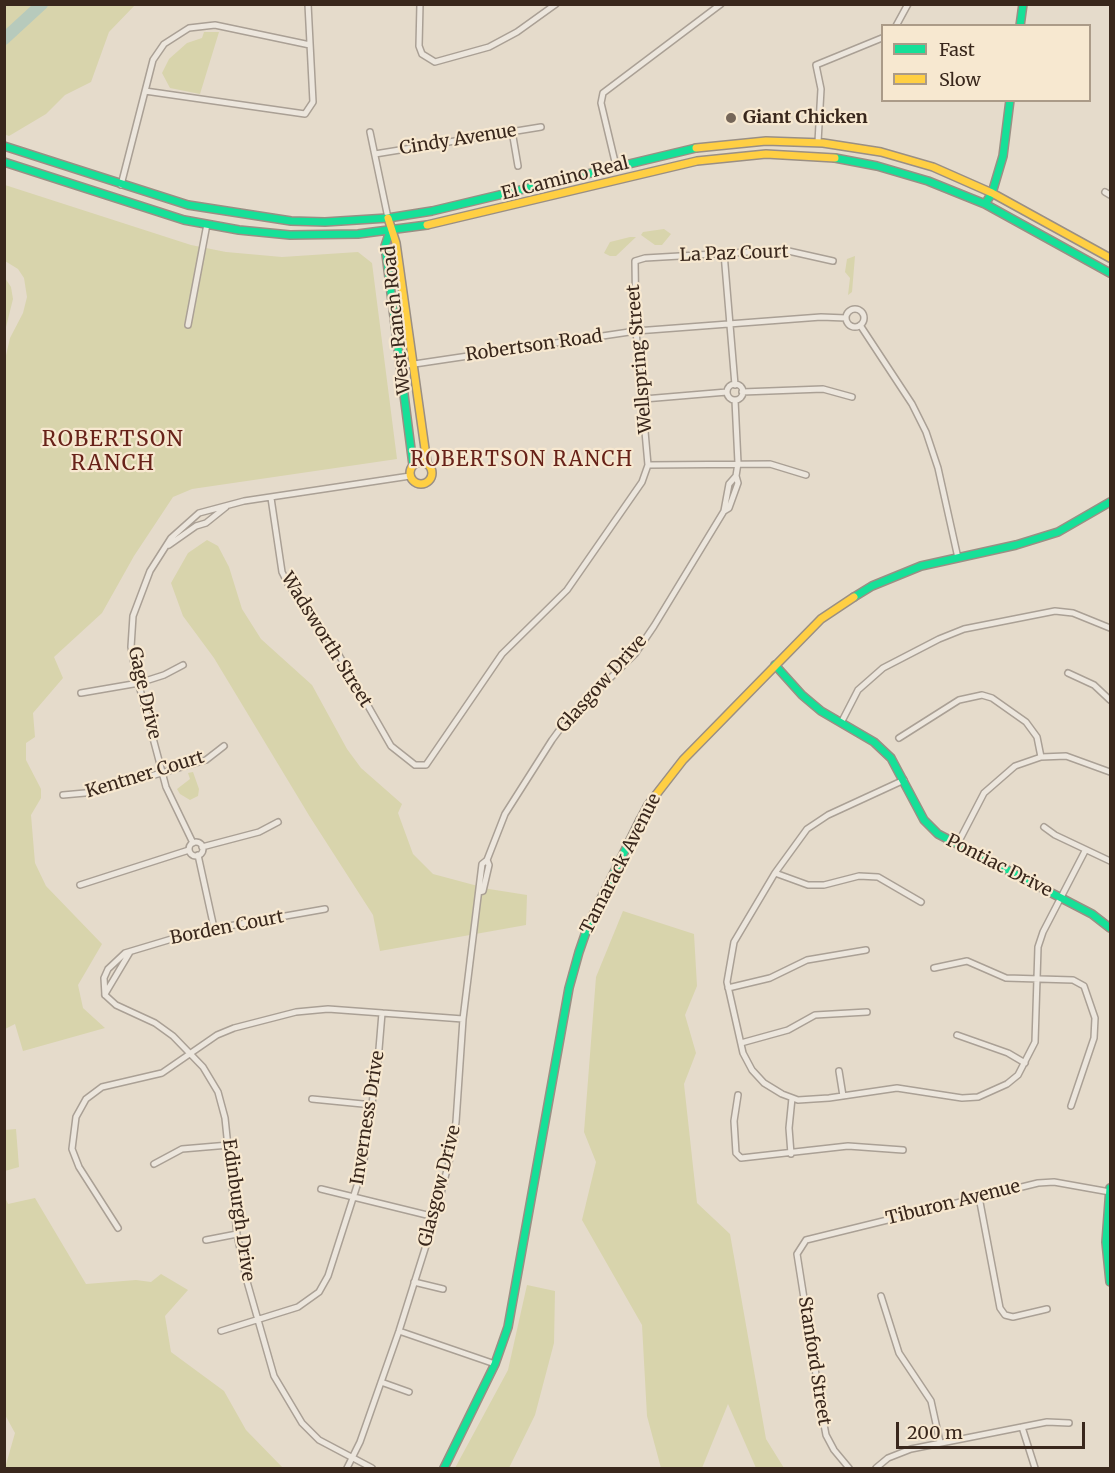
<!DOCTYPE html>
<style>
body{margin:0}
#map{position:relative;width:1115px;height:1473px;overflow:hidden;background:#e5dbcb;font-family:Merriweather,serif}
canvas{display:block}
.frame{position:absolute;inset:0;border:6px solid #39271c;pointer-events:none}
.legend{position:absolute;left:881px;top:24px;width:210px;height:78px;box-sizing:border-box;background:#f7e8d0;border:2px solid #ab9b88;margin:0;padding:8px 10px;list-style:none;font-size:18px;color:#39271c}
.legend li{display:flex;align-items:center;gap:12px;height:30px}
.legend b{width:30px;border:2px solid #ab9b88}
.scale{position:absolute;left:896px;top:1422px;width:189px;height:27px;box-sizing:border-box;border:3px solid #39271c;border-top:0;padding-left:8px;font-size:18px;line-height:21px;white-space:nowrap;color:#39271c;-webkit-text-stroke:4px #f7e8d0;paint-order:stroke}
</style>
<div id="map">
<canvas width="1115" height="1473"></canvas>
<div class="frame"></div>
<ul class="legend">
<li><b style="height:8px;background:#16e098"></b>Fast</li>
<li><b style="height:8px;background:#ffcf43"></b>Slow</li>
</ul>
<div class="scale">200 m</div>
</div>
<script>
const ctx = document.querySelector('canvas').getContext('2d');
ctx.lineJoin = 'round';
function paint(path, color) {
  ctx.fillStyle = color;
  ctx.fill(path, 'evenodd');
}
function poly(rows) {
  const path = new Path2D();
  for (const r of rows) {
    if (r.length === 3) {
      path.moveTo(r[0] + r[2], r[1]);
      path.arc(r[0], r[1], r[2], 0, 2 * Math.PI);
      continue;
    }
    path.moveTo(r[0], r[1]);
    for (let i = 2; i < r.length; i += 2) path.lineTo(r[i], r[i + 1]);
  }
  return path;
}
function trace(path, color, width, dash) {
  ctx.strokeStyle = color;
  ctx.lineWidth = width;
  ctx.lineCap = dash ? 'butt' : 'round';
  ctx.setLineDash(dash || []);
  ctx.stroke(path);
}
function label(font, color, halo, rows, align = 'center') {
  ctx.font = font + ' Merriweather,serif';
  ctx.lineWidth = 4.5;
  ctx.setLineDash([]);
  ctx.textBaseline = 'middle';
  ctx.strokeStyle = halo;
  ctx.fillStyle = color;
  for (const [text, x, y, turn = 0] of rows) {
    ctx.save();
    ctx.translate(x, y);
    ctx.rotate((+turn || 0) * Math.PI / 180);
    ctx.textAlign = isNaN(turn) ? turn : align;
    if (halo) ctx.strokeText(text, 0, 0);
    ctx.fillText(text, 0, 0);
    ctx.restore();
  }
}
const green = poly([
 [4,5,135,5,109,32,91,82,65,95,46,114,9,136,4,134],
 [204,32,219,32,200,94,170,88,162,73,169,59,187,43,202,38],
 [5,185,191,245,226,252,282,257,358,252,372,263,397,459,192,489,173,497,134,556,102,613,54,657,63,678,33,713,35,737,26,743,26,760,41,789,41,798,31,815,35,863,46,886,102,944,78,985,83,1008,105,1028,23,1051,15,1024,5,1029,4,364,10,338,23,313,27,297,24,278,18,269,5,261],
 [664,229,671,234,662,245,655,245,641,235,643,232],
 [630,237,636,237,616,256,610,256,604,253,610,242],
 [855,256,852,292,848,295,850,278,845,272,847,259],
 [5,278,11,287,13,299,5,331],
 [207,540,218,546,229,567,242,609,261,639,312,685,347,749,361,768,402,804,398,813,413,854,433,874,489,889,527,895,526,925,380,951,373,915,310,817,214,658,183,616,171,583,188,553],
 [193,772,199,789,198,796,190,800,180,794,177,789,190,779,188,773],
 [623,911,694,934,697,986,685,1015,696,1053,684,1084,697,1203,730,1234,766,1439,784,1468,756,1468,728,1404,702,1468,661,1468,647,1416,642,1325,582,1220,596,1162,584,1132,596,977],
 [16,1129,19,1167,5,1171,5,1130],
 [4,1195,8,1204,35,1198,86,1284,136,1280,151,1282,161,1274,188,1290,165,1316,171,1352,224,1391,246,1430,283,1468,5,1468,15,1433,4,1413],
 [527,1285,555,1291,554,1343,535,1415,509,1468,455,1468,508,1370]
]);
const river = poly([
 [4,39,42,4]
]);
const street = poly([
 [420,4,419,46,422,54,435,62,489,47,517,32,556,4],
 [896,26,908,4],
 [145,91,305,114,313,102,308,4],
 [512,131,518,166],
 [370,132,388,218],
 [818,142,821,89,816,65,882,38],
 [375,154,541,127],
 [616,166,601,103,603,93,721,4],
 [121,185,153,60,164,44,189,28,215,25,310,45],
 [1105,192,1110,195],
 [724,253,735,385],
 [855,318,9],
 [188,325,207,224],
 [860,325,912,404,926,432,938,468,958,558],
 [401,366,636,331,821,317,846,318],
 [735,392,8],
 [742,392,823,389,852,397],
 [644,399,727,392],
 [648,465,770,464,806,475],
 [271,498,282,572,288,584,336,650,391,746,415,765,426,765,502,654,567,590,642,482,648,465,636,331,635,261,645,258,784,250,833,261],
 [724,511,729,484,736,476,738,463,735,400],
 [169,545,196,526,206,523,226,507],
 [1068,673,1094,685,1110,700],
 [81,693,139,683,164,675,183,665],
 [841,723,858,690,883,668,939,639,964,629,1055,611,1073,613,1110,628],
 [899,738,959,700,982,695,992,698,1026,722,1037,737,1041,757],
 [904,780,828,815,807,829,775,873,734,942,727,982,743,1053,752,1070,764,1083,782,1094,798,1100,829,1098,897,1088,962,1098,978,1097,1007,1084,1018,1075,1035,1042,1038,947,1043,932,1085,851],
 [63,795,96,792,206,760,224,746],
 [1044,827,1055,835,1110,861],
 [196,849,7],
 [193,843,166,787,136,674,131,647,133,616,150,571,171,538,199,513,244,501,410,476],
 [957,845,984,793,1015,766,1041,757,1066,756,1110,772],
 [202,847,259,832,278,822],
 [198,855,214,928],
 [775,873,808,885,824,885,859,876,878,877,921,902],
 [80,885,189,850],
 [479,892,483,891,489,865,487,860],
 [934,968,967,961,1006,978,1073,980,1084,986,1095,1018,1094,1038,1071,1106],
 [728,988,770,978,807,960,866,950],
 [105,994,130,952],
 [105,995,116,1005,155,1023,173,1036,203,1067,218,1092,225,1118,237,1234,246,1278,274,1376,302,1423,319,1440,372,1468],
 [105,995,104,978,108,969,125,953,195,932,325,909],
 [957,1035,1008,1053,1025,1063],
 [741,1043,788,1030,815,1015,867,1012],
 [839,1071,843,1096],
 [738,1095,734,1121,736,1153,741,1158,848,1146,903,1150],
 [312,1099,373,1105],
 [791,1154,789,1128,792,1098],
 [154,1164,182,1149,229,1145],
 [321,1189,435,1217],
 [979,1197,1000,1308,1005,1315,1013,1317,1047,1309],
 [118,1228,79,1167,72,1149,76,1117,86,1099,102,1087,162,1073,217,1035,234,1028,296,1012,328,1009,463,1019],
 [206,1240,237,1234],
 [414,1282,443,1289],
 [881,1296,899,1353,931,1401,940,1442],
 [221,1331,298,1307,319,1292,328,1276,363,1167,378,1061,382,1013],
 [399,1331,495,1364],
 [381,1382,409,1392],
 [1022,1427,1035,1468],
 [347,1468,360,1442,399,1331,435,1217,451,1154,456,1122,463,1019,482,864,487,860,505,814,552,740,566,721,635,654,654,626,724,511,729,508,738,483,736,476],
 [849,1468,834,1450,826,1435,823,1419,797,1254,806,1240,1038,1183,1054,1182,1110,1192],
 [876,1468,888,1458,911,1449,1047,1422,1069,1423]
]);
const fast = poly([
 [1020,26,1023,4],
 [4,146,188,205,291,221,325,222,388,218,432,211,696,148],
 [835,158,877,166,928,181,985,204,1110,273],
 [4,162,184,220,239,230,290,235,358,234,427,225],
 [985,204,992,193,1003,156,1010,100],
 [390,231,385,246,413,465],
 [854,597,872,586,921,566,1016,545,1058,532,1110,502],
 [775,665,802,695,821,711,874,742,891,758,924,820,938,834,1092,914,1110,928],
 [1110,1188,1106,1242,1110,1282],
 [444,1468,495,1364,508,1327,569,988,579,952,589,923,640,820]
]);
const slow = poly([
 [696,148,766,141,823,143,881,152,933,167,992,193,1110,258],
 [388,218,396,243,427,463],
 [427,225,697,161,766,154,835,158],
 [421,473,11],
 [640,820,648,805,683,760,821,619,854,597]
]);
const markers = [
 [731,118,6,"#756659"]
];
const poiNames = [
 ["Giant Chicken",743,118]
];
const streetNames = [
 ["Cindy Avenue",458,140,-9],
 ["El Camino Real",565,179,-14],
 ["La Paz Court",734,254,-2],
 ["West Ranch Road",397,320,-96],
 ["Robertson Road",534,346,-8],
 ["Wellspring Street",640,359,-95],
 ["Wadsworth Street",326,640,58],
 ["Glasgow Drive",602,684,-48],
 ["Gage Drive",144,693,77],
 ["Kentner Court",145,775,-17],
 ["Tamarack Avenue",621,864,-63],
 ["Pontiac Drive",999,866,27],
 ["Borden Court",227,928,-11],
 ["Inverness Drive",368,1118,-81],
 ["Glasgow Drive",440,1186,-76],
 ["Tiburon Avenue",953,1203,-14],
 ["Edinburgh Drive",238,1210,82],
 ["Stanford Street",814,1361,81]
];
const neighbourhoodNames = [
 ["ROBERTSON RANCH",522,460]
];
const quarterNames = [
 ["ROBERTSON",113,440],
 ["RANCH",113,464]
];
paint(green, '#d8d4ac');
trace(river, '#b7cabc', 12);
trace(street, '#aaa095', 8);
trace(fast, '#9a8f84', 10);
trace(slow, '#9a8f84', 10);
trace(street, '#ece6dd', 5);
trace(fast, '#16e098', 7);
trace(slow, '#ffcf43', 7);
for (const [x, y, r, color] of markers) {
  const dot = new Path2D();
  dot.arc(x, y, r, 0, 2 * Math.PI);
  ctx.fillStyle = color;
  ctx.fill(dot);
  trace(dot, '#f7e8d0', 2);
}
label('bold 18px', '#39271c', '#f7e8d0', poiNames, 'left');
label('18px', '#39271c', '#f7e8d0', streetNames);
ctx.letterSpacing = '1.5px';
label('20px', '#682219', '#f7e8d0', neighbourhoodNames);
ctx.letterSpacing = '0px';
ctx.letterSpacing = '1.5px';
label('21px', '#682219', '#f7e8d0', quarterNames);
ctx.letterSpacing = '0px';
</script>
